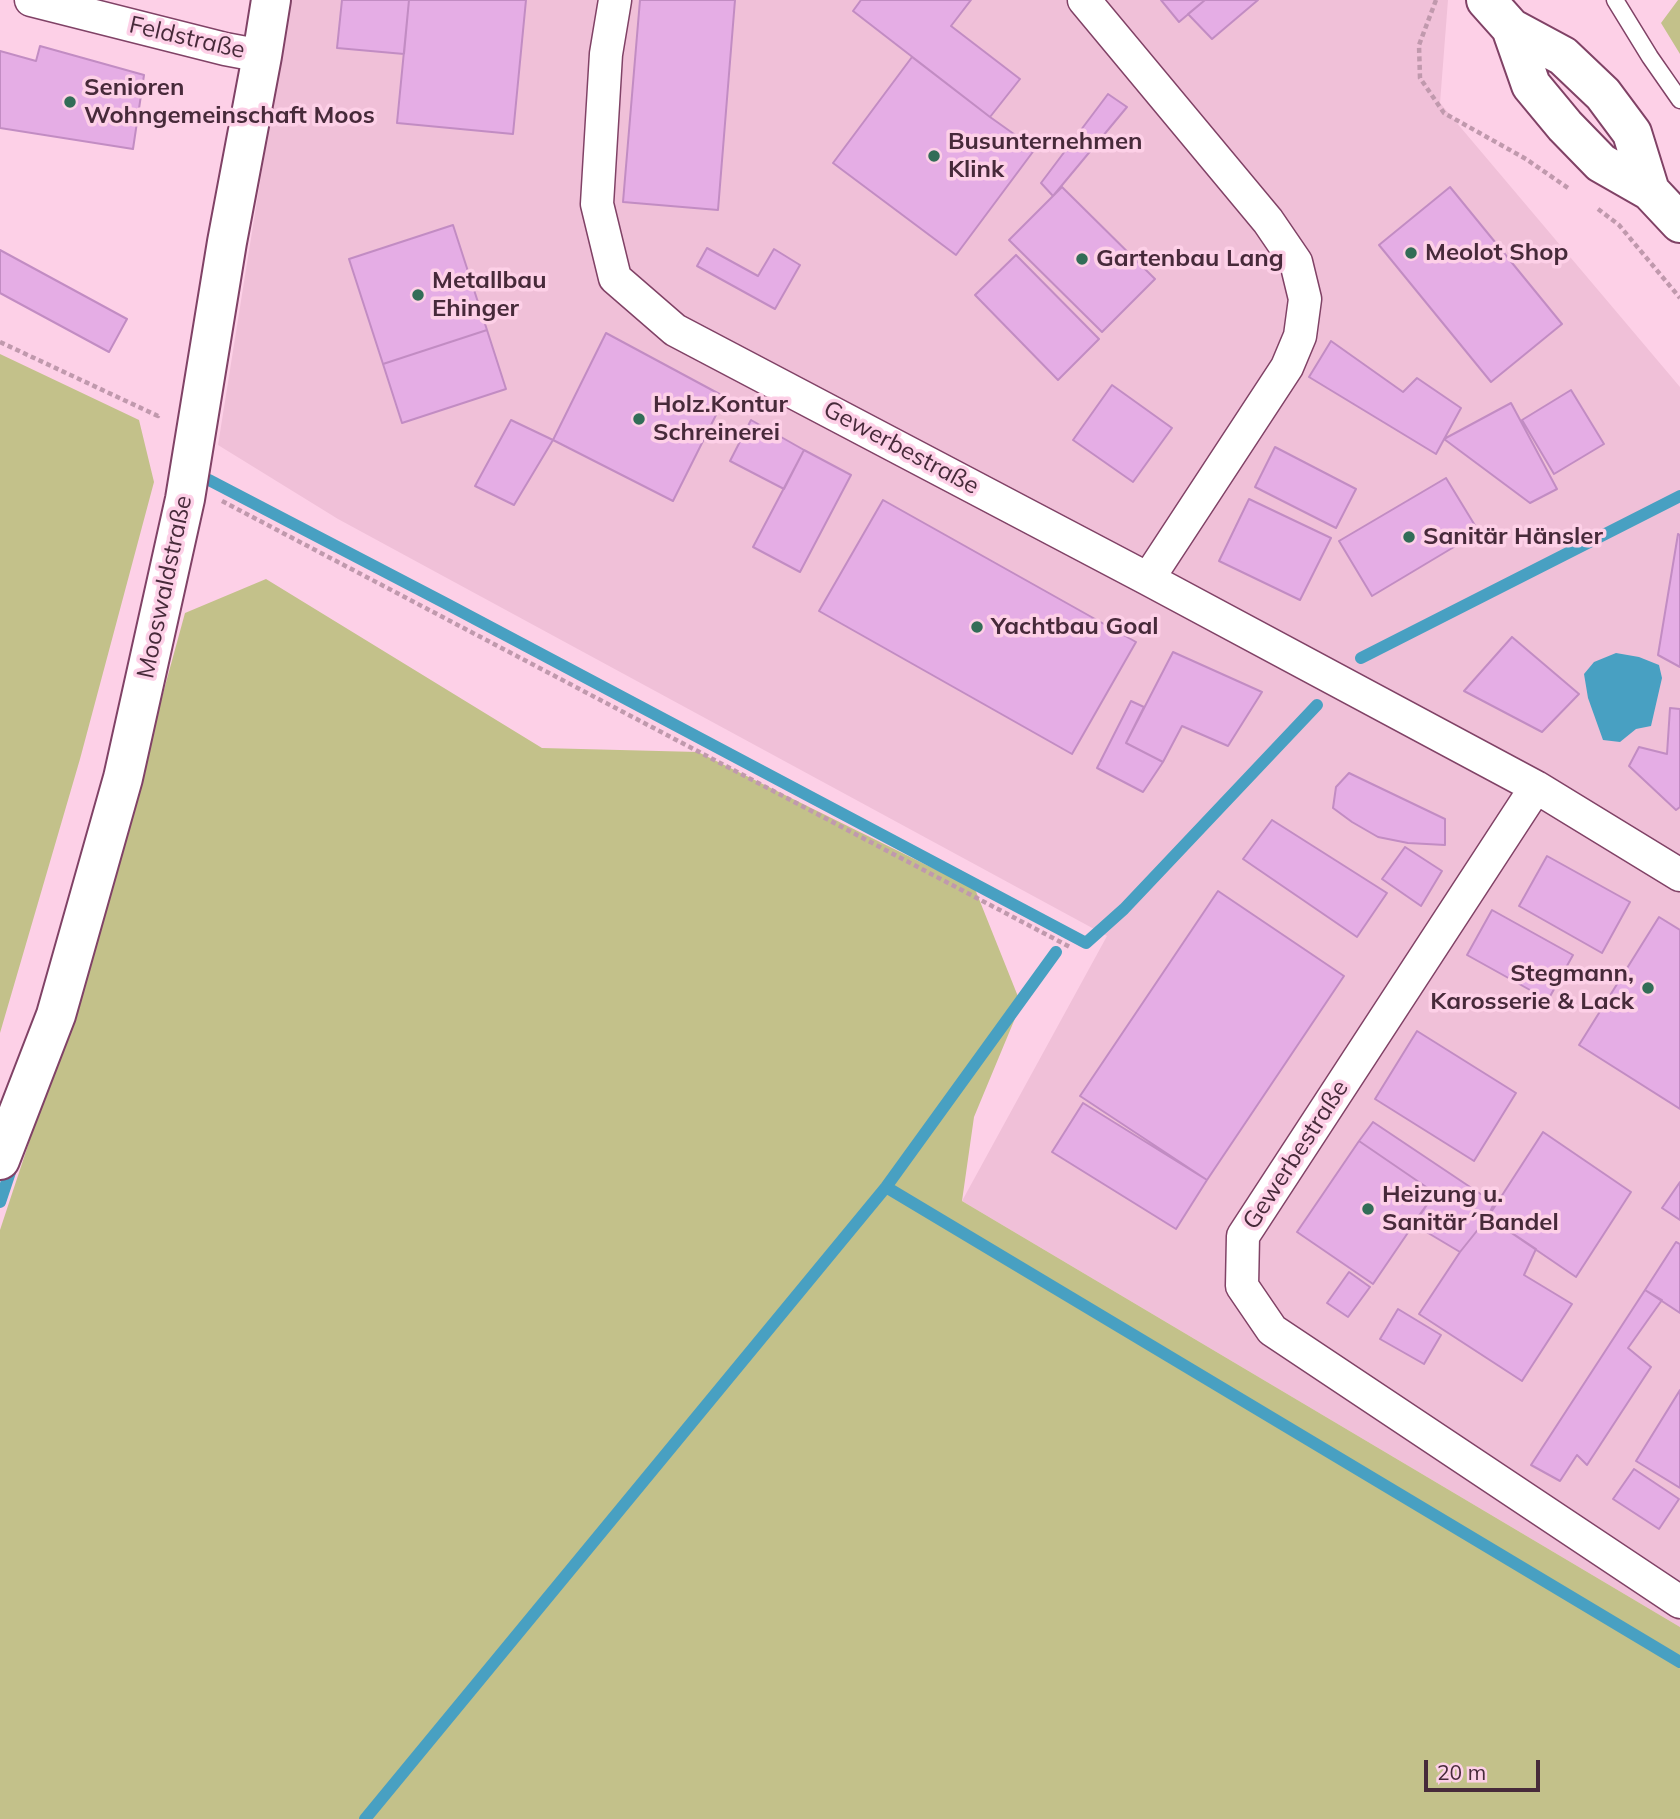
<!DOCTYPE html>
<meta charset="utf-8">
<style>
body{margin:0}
#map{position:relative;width:1680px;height:1819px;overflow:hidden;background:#fdd0e7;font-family:Mulish,sans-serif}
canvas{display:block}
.scale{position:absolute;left:1424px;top:1760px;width:116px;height:32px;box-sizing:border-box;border:4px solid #472a3a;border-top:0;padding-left:9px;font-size:21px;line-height:24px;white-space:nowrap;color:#472a3a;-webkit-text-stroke:5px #fdd0e7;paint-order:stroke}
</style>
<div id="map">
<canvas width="1680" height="1819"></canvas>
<div class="scale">20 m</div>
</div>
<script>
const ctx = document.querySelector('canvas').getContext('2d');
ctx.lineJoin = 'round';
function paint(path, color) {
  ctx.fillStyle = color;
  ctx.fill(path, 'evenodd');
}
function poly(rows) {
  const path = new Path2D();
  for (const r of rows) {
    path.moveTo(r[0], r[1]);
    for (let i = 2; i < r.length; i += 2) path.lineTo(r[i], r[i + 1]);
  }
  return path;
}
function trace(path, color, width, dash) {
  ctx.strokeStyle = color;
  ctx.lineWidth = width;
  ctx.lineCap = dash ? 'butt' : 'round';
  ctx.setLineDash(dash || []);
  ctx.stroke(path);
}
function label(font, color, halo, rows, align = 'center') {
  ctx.font = font + ' Mulish,sans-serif';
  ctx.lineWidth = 7;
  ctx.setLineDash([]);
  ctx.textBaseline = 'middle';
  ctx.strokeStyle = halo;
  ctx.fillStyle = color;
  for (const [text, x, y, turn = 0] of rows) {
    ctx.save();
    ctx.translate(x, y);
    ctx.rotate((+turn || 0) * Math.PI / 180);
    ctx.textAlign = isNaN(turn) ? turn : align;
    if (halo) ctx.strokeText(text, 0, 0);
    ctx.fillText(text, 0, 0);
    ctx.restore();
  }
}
const built = poly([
 [289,0,1448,0,1440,103,1680,387,1680,1627,962,1201,1107,936,338,519,218,445]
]);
const green = poly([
 [1678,0,1680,0,1680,54,1661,23],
 [0,354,139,420,154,482,80,759,0,1033],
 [266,579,542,748,698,752,975,889,1021,1004,974,1117,962,1201,1680,1627,1680,1819,0,1819,0,1230,42,1103,136,792,185,613]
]);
const water = poly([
 [1616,653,1639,657,1659,665,1662,678,1651,726,1636,729,1620,742,1603,740,1588,698,1584,674,1594,662]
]);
const stream = poly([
 [209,480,445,603,1086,943,1124,909,1317,705],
 [1361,658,1680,496],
 [886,1187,1680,1662],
 [0,1202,13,1163],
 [365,1819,886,1187,1056,952]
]);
const building = poly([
 [342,0,409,0,404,54,337,48,342,0],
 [409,0,526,0,513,134,397,123,409,0],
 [640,0,735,0,718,210,623,202,640,0],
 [861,0,971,0,951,26,1020,79,990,117,853,11,861,0],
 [1161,0,1205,0,1179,22,1161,0],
 [1205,0,1258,0,1212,39,1188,14,1205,0],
 [40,46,144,75,133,149,0,128,0,51,36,61,40,46],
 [912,57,990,117,1035,149,956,255,833,163,912,57],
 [1108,94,1127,107,1053,196,1041,183,1108,94],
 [1062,187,1155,279,1102,332,1009,240,1062,187],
 [1450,187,1562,324,1491,382,1379,245,1450,187],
 [453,225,487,330,383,364,349,259,453,225],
 [707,248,758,276,774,249,800,265,775,309,697,266,707,248],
 [0,250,127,319,109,352,0,293,0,250],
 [1016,255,1099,339,1058,380,975,295,1016,255],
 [487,330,506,389,402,423,383,364,487,330],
 [606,333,725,397,673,501,553,440,606,333],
 [1331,341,1403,392,1417,378,1461,408,1436,454,1309,377,1331,341],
 [1112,385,1172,428,1133,482,1073,440,1112,385],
 [1571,390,1604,444,1554,474,1522,420,1571,390],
 [1511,403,1557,489,1530,503,1444,439,1511,403],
 [511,420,553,440,514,505,475,486,511,420],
 [751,420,804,450,784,489,730,461,751,420],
 [1275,447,1356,489,1336,528,1255,487,1275,447],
 [804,450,851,475,800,572,753,547,804,450],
 [1446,478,1479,532,1372,596,1339,541,1446,478],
 [1249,499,1331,538,1300,600,1219,561,1249,499],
 [883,500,1136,642,1072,754,819,611,883,500],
 [1678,534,1680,535,1680,667,1658,655,1678,534],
 [1512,637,1579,694,1542,732,1464,691,1512,637],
 [1173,652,1262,692,1228,746,1182,726,1163,762,1126,743,1173,652],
 [1131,701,1144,707,1126,743,1163,762,1143,792,1097,768,1131,701],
 [1670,708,1680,709,1680,807,1676,810,1629,766,1639,747,1667,754,1670,708],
 [1349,773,1445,819,1445,845,1408,843,1378,837,1352,822,1333,808,1336,787,1349,773],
 [1272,820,1387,893,1357,937,1243,859,1272,820],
 [1405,847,1442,871,1421,906,1382,879,1405,847],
 [1547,856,1630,902,1602,953,1519,906,1547,856],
 [1218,891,1344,976,1207,1180,1080,1096,1218,891],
 [1492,910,1573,955,1548,1000,1467,955,1492,910],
 [1659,917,1680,930,1680,1109,1579,1045,1659,917],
 [1417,1031,1516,1093,1474,1161,1375,1099,1417,1031],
 [1083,1103,1207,1180,1176,1229,1052,1152,1083,1103],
 [1373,1122,1494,1203,1488,1217,1460,1252,1413,1224,1435,1193,1359,1141,1373,1122],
 [1543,1132,1631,1192,1576,1277,1488,1217,1543,1132],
 [1359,1141,1435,1193,1373,1284,1297,1232,1359,1141],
 [1680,1182,1680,1220,1662,1208,1680,1182],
 [1488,1217,1536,1249,1524,1275,1572,1304,1522,1381,1419,1314,1460,1252,1488,1217],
 [1676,1242,1680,1244,1680,1313,1645,1290,1676,1242],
 [1349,1272,1370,1287,1348,1317,1327,1303,1349,1272],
 [1645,1290,1662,1300,1628,1348,1651,1367,1587,1465,1577,1455,1560,1481,1531,1465,1645,1290],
 [1398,1309,1441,1335,1424,1364,1380,1339,1398,1309],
 [1680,1390,1680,1488,1636,1461,1680,1390],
 [1634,1469,1679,1499,1659,1529,1613,1499,1634,1469]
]);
const path = poly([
 [1436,0,1419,45,1420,78,1444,113,1526,159,1568,188],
 [1598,209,1619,225,1680,298],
 [0,342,158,416,159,414],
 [222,501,1070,947]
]);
const lane = poly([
 [1615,0,1650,57,1680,100]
]);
const street = poly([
 [31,0,225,49,262,56],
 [615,0,606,54,597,204,615,278,675,330,1148,579,1536,787,1680,875],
 [1084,0,1268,221,1296,262,1305,299,1300,336,1287,367,1148,579],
 [1536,787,1243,1236,1242,1286,1272,1330,1680,1602]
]);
const secondary = poly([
 [1486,0,1511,28,1563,56,1603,94,1632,133,1650,191],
 [1511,28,1531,85,1565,126,1601,163,1650,191,1680,223],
 [0,1160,56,1015,123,778,185,499,227,242,262,56,271,0]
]);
const markers = [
 [70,102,7,"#326d57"],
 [934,156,7,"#326d57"],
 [1411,253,7,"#326d57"],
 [1082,259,7,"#326d57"],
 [418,295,7,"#326d57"],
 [639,419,7,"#326d57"],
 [1409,537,7,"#326d57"],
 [977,627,7,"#326d57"],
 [1648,988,7,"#326d57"],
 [1368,1209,7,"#326d57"]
];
const streetNames = [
 ["Feldstraße",187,38,13],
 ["Gewerbestraße",901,448,28],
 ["Mooswaldstraße",165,587,-78],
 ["Gewerbestraße",1296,1155,-57]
];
const poiNames = [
 ["Senioren",84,88],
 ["Wohngemeinschaft Moos",84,116],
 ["Busunternehmen",948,142],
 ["Klink",948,170],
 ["Meolot Shop",1425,253],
 ["Gartenbau Lang",1096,259],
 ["Metallbau",432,281],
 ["Ehinger",432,309],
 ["Holz.Kontur",653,405],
 ["Schreinerei",653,433],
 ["Sanitär Hänsler",1423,537],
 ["Yachtbau Goal",991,627],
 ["Stegmann,",1634,974,"right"],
 ["Karosserie & Lack",1634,1002,"right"],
 ["Heizung u.",1382,1195],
 ["Sanitär´Bandel",1382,1223]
];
paint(built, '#f0c0d8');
paint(green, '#c3c18a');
paint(water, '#48a0c2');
trace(stream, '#48a0c2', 12);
paint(building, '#e5ade5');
trace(building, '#c28cc3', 2);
trace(lane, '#804266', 19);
trace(street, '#804266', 35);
trace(secondary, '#804266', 42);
trace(path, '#c099ad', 4.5, [5, 3.5]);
trace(lane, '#fff', 16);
trace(street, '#fff', 32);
trace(secondary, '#fff', 38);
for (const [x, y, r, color] of markers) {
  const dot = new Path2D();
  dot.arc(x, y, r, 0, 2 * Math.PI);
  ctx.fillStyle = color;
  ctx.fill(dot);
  trace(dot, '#fdd0e7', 2.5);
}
label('24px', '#472a3a', '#fdd0e7', streetNames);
label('bold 24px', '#472a3a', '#fdd0e7', poiNames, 'left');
</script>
